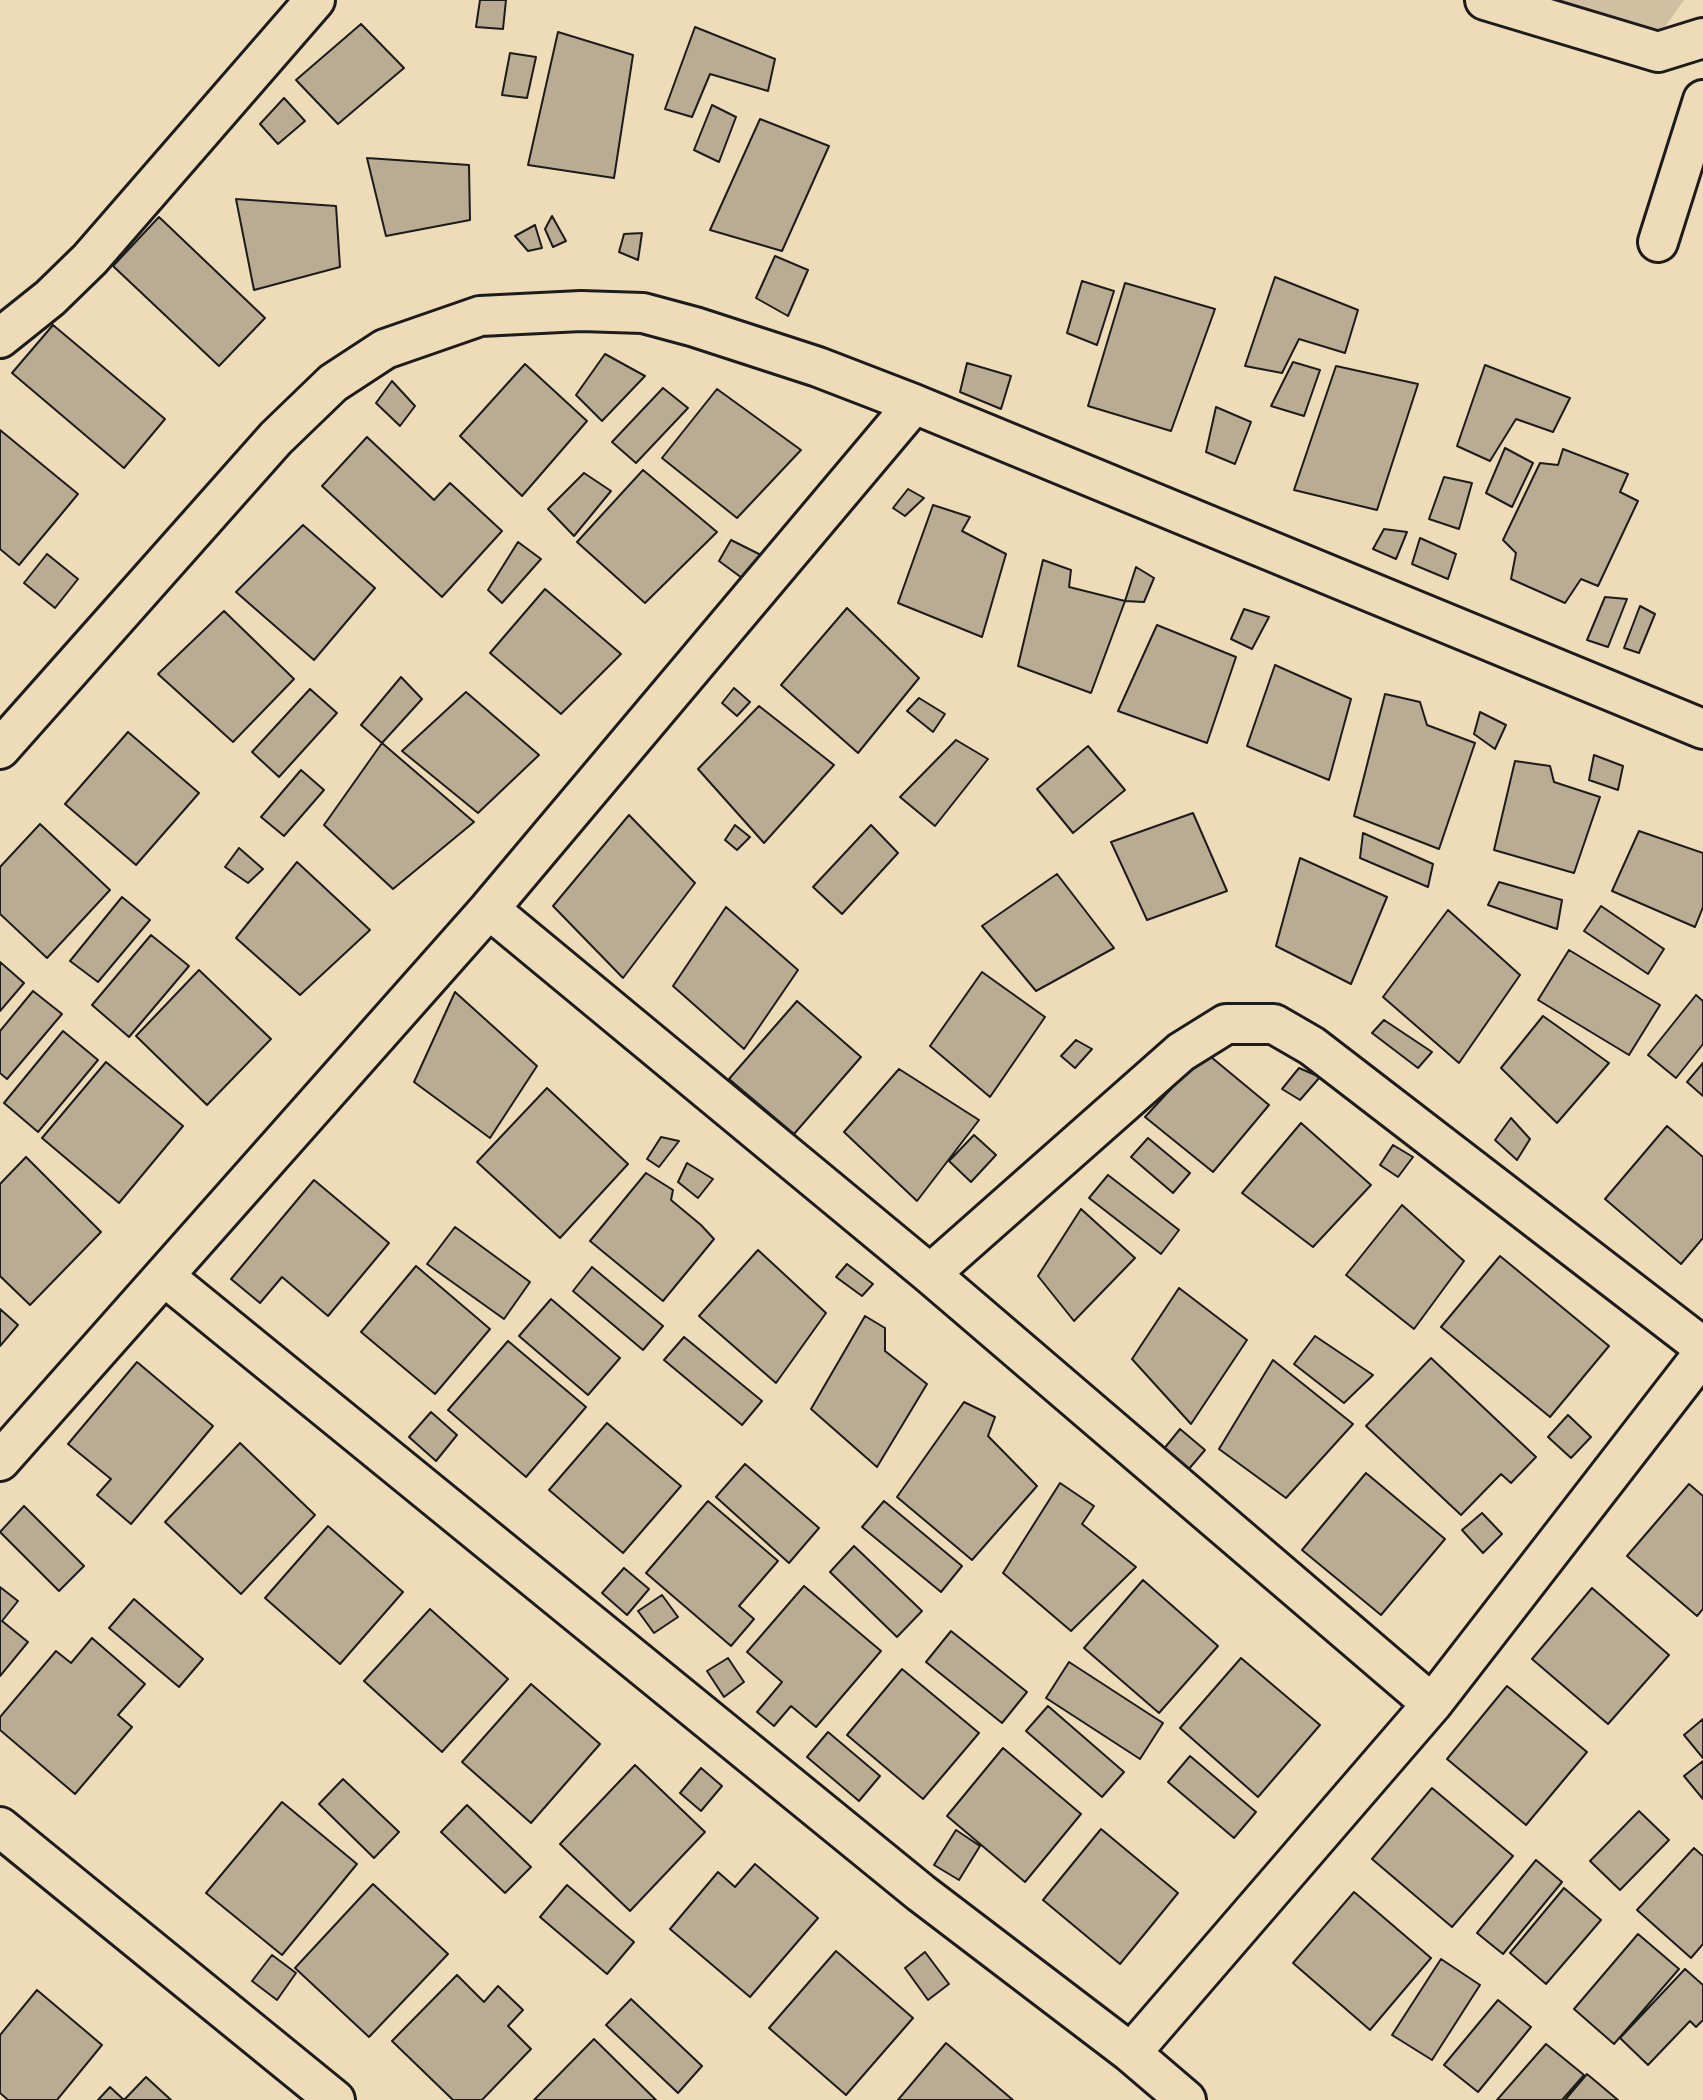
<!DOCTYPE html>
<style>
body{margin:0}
canvas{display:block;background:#eedbb8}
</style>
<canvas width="1703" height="2100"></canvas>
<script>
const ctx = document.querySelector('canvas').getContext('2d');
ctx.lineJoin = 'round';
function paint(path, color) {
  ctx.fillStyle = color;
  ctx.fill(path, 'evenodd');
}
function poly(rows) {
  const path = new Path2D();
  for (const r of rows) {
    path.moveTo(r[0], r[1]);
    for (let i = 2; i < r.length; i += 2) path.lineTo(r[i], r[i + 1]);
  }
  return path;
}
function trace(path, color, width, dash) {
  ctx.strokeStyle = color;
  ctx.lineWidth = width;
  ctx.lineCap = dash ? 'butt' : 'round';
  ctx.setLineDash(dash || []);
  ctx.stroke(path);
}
const green = poly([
 [1539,0,1684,0,1657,38]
]);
const building = poly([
 [480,0,506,0,503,29,476,27,480,0],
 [361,24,404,68,338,124,296,80,361,24],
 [695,27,775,59,768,91,710,74,692,117,665,109,695,27],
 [558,32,633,55,614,178,528,165,558,32],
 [510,53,536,57,527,98,502,95,510,53],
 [284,98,305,121,278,144,260,124,284,98],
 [712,105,736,117,719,162,694,150,712,105],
 [760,119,829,146,782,251,710,230,760,119],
 [367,158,469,165,470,220,386,236,367,158],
 [236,199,336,206,340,267,254,290,236,199],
 [552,216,566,241,553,247,545,229,552,216],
 [159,217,265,318,219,366,113,266,159,217],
 [535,225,542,248,528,251,515,236,535,225],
 [642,233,638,260,619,252,624,234,642,233],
 [775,256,808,270,788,316,756,298,775,256],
 [1275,277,1358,310,1345,353,1299,339,1282,373,1245,366,1275,277],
 [1082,281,1114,291,1097,345,1067,333,1082,281],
 [1125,283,1215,309,1171,431,1088,406,1125,283],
 [53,325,165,419,124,468,12,373,53,325],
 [605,354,645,376,602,421,576,395,605,354],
 [1293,362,1320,370,1304,416,1271,406,1293,362],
 [967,363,1011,376,1001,409,960,392,967,363],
 [525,364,587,421,522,496,460,436,525,364],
 [1485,365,1570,398,1553,432,1516,419,1490,461,1457,446,1485,365],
 [1336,366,1418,384,1377,510,1294,490,1336,366],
 [392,381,415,406,400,426,376,403,392,381],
 [663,388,688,408,636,463,612,442,663,388],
 [717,389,801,450,737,518,662,458,717,389],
 [1216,407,1251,422,1235,464,1206,452,1216,407],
 [0,430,78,494,19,565,0,549,0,430],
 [367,437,434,500,450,483,502,531,442,597,322,486,367,437],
 [1505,448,1533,463,1512,507,1486,493,1505,448],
 [1563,449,1628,474,1620,492,1638,501,1598,586,1581,579,1565,603,1511,579,1516,553,1503,540,1540,463,1558,465,1563,449],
 [643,470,717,532,645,603,577,542,643,470],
 [584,473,611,491,574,536,548,509,584,473],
 [1444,477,1472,483,1459,529,1429,519,1444,477],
 [908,489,924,498,905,516,893,508,908,489],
 [933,505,970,517,962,531,1006,554,982,637,898,603,933,505],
 [303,525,375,588,314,660,236,592,303,525],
 [1384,529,1407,532,1396,559,1373,549,1384,529],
 [1420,538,1456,554,1448,579,1412,564,1420,538],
 [731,540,761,555,742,578,719,561,731,540],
 [518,542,541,559,502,603,488,590,518,542],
 [47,554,78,579,55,608,24,583,47,554],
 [1043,560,1071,570,1069,587,1125,601,1091,693,1018,666,1043,560],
 [1136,567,1154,578,1144,602,1125,601,1136,567],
 [545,589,621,654,561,714,490,653,545,589],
 [1605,597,1627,599,1608,647,1587,640,1605,597],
 [1640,606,1655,614,1639,653,1624,648,1640,606],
 [847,608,919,678,858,753,781,685,847,608],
 [1244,609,1269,617,1252,649,1231,639,1244,609],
 [224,611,294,679,233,742,158,674,224,611],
 [1157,625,1236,657,1207,743,1118,711,1157,625],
 [1275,665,1351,699,1329,780,1247,746,1275,665],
 [401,677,422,699,382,743,361,725,401,677],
 [734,688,750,702,737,716,722,703,734,688],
 [310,689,337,713,279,777,252,752,310,689],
 [466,692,539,755,478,813,402,751,466,692],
 [1385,694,1420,702,1427,725,1475,743,1439,849,1354,816,1385,694],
 [919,698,945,714,933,732,907,711,919,698],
 [759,706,834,765,764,843,698,769,759,706],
 [1480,712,1506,725,1495,749,1474,734,1480,712],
 [128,732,199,793,136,865,65,804,128,732],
 [956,740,988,759,935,826,900,797,956,740],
 [382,743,474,822,393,889,324,825,382,743],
 [1088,746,1125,790,1073,833,1037,789,1088,746],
 [1594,755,1623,766,1618,790,1589,780,1594,755],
 [1515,761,1550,766,1554,782,1600,797,1574,873,1494,850,1515,761],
 [301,770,324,790,284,836,261,817,301,770],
 [1193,813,1227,891,1147,920,1111,842,1193,813],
 [629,815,695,883,623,978,553,906,629,815],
 [40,824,110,890,47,958,0,914,0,867,40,824],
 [735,825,750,837,737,850,725,840,735,825],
 [871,825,898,853,842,914,813,887,871,825],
 [1639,831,1703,853,1703,907,1695,927,1612,891,1639,831],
 [1363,833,1433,864,1428,887,1360,858,1363,833],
 [239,848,263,869,248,883,225,867,239,848],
 [1300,858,1387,897,1351,984,1276,946,1300,858],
 [297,862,370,930,300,995,236,938,297,862],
 [1057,874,1114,948,1036,991,982,926,1057,874],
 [1499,882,1562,900,1557,929,1488,905,1499,882],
 [122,897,150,920,98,982,70,961,122,897],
 [1601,906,1664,949,1648,974,1584,931,1601,906],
 [726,907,798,970,744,1049,673,986,726,907],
 [1448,910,1520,975,1459,1063,1383,997,1448,910],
 [151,935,189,966,129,1037,92,1005,151,935],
 [1569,950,1660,1005,1629,1055,1538,1000,1569,950],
 [0,962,24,983,0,1011,0,962],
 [199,970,271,1039,207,1105,136,1036,199,970],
 [982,972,1045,1017,990,1097,930,1046,982,972],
 [33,991,62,1014,7,1079,0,1073,0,1031,33,991],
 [455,992,537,1066,490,1138,414,1082,455,992],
 [1696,995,1703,1001,1703,1044,1676,1078,1648,1055,1696,995],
 [797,1001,861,1057,794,1134,729,1079,797,1001],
 [1543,1016,1609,1063,1557,1123,1501,1068,1543,1016],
 [1384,1020,1432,1052,1418,1068,1372,1033,1384,1020],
 [63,1031,98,1060,38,1132,4,1103,63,1031],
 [1076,1040,1092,1049,1075,1068,1061,1056,1076,1040],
 [1205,1052,1269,1105,1213,1172,1145,1117,1205,1052],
 [106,1062,183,1126,119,1203,42,1138,106,1062],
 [1703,1063,1703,1096,1687,1082,1703,1063],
 [1299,1068,1320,1077,1300,1100,1282,1089,1299,1068],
 [899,1069,979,1120,917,1201,844,1132,899,1069],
 [547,1088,628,1164,560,1238,477,1162,547,1088],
 [1511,1118,1530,1139,1517,1160,1495,1140,1511,1118],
 [1301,1123,1371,1185,1313,1247,1242,1193,1301,1123],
 [1667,1126,1703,1157,1703,1238,1681,1264,1605,1199,1667,1126],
 [974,1135,996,1155,971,1182,949,1161,974,1135],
 [661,1137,679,1141,659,1167,647,1159,661,1137],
 [1148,1138,1190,1173,1173,1193,1131,1157,1148,1138],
 [1393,1145,1413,1157,1398,1177,1380,1165,1393,1145],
 [26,1157,101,1232,30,1305,0,1276,0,1184,26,1157],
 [687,1163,713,1179,698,1198,678,1182,687,1163],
 [646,1173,673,1190,671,1200,701,1225,714,1239,663,1301,590,1241,646,1173],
 [1108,1175,1179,1230,1161,1254,1089,1198,1108,1175],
 [314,1180,389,1243,328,1316,282,1277,260,1303,231,1279,314,1180],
 [1402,1205,1464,1261,1414,1329,1346,1275,1402,1205],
 [1081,1209,1135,1258,1074,1321,1038,1276,1081,1209],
 [455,1227,530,1282,504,1319,427,1264,455,1227],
 [758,1250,826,1313,776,1383,699,1316,758,1250],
 [1500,1256,1609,1346,1550,1417,1441,1327,1500,1256],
 [847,1264,873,1284,862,1296,836,1277,847,1264],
 [416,1266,490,1329,435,1394,361,1332,416,1266],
 [592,1267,663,1326,643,1350,573,1291,592,1267],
 [1179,1288,1247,1340,1191,1424,1132,1359,1179,1288],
 [551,1299,620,1358,588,1395,519,1336,551,1299],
 [0,1309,18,1325,0,1346,0,1309],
 [865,1316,885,1328,885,1351,927,1384,877,1467,811,1409,865,1316],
 [1315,1336,1373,1375,1344,1403,1294,1364,1315,1336],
 [684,1337,762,1401,742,1425,664,1360,684,1337],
 [508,1341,586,1407,526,1477,448,1410,508,1341],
 [1431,1358,1536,1457,1511,1483,1501,1474,1461,1515,1366,1426,1431,1358],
 [1273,1360,1353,1424,1286,1498,1219,1449,1273,1360],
 [137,1362,213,1426,131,1524,97,1495,111,1479,68,1444,137,1362],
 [964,1402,995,1417,988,1436,1037,1486,972,1560,897,1497,964,1402],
 [431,1412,457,1435,436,1461,409,1437,431,1412],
 [1568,1415,1591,1437,1571,1458,1548,1437,1568,1415],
 [607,1423,681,1486,623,1553,549,1490,607,1423],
 [1180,1429,1205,1450,1188,1470,1163,1450,1180,1429],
 [240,1443,315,1515,241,1594,165,1522,240,1443],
 [745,1464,819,1528,789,1563,716,1497,745,1464],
 [1366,1473,1445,1539,1381,1615,1302,1550,1366,1473],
 [1060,1483,1094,1506,1082,1524,1136,1567,1071,1631,1003,1573,1060,1483],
 [1689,1484,1703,1496,1703,1609,1697,1616,1627,1556,1689,1484],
 [708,1501,778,1561,739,1606,754,1619,731,1646,646,1573,708,1501],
 [884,1501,962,1566,941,1592,862,1527,884,1501],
 [24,1506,84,1566,59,1591,0,1532,24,1506],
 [1482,1513,1502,1534,1483,1553,1462,1530,1482,1513],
 [328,1526,403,1592,340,1664,265,1598,328,1526],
 [854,1546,922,1611,897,1637,830,1572,854,1546],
 [624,1568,649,1589,627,1615,602,1593,624,1568],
 [1143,1580,1218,1646,1159,1713,1084,1648,1143,1580],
 [804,1586,881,1651,816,1727,791,1706,774,1726,757,1712,782,1682,747,1652,804,1586],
 [0,1587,18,1601,2,1621,28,1642,0,1676,0,1587],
 [1592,1588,1669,1655,1608,1724,1532,1659,1592,1588],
 [662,1595,678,1617,654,1633,638,1611,662,1595],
 [134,1599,203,1659,179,1687,109,1628,134,1599],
 [430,1609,508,1679,442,1752,364,1681,430,1609],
 [951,1631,1027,1692,1002,1723,926,1662,951,1631],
 [92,1638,145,1684,118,1715,132,1727,75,1794,0,1730,0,1717,56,1651,71,1663,92,1638],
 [728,1658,744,1682,724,1697,707,1671,728,1658],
 [1241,1658,1320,1725,1258,1797,1180,1728,1241,1658],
 [1069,1662,1163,1723,1140,1759,1046,1698,1069,1662],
 [902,1669,979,1733,923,1799,847,1735,902,1669],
 [531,1684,600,1744,531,1823,462,1762,531,1684],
 [1507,1686,1587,1752,1526,1825,1447,1759,1507,1686],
 [1048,1706,1124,1772,1102,1797,1026,1731,1048,1706],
 [1703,1719,1703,1758,1684,1735,1703,1719],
 [828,1732,880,1776,859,1801,807,1757,828,1732],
 [1003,1748,1081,1814,1025,1882,947,1816,1003,1748],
 [1190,1756,1256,1812,1234,1838,1168,1782,1190,1756],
 [1703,1761,1703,1799,1684,1776,1703,1761],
 [635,1765,705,1832,630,1911,560,1844,635,1765],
 [701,1768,722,1786,701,1811,680,1793,701,1768],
 [343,1779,399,1832,374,1858,319,1804,343,1779],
 [1432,1788,1513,1856,1452,1927,1372,1859,1432,1788],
 [282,1802,357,1864,282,1955,206,1893,282,1802],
 [467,1805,531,1867,505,1893,441,1832,467,1805],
 [1639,1811,1669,1840,1620,1890,1590,1861,1639,1811],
 [1101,1829,1178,1893,1120,1964,1043,1900,1101,1829],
 [956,1830,980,1846,959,1880,934,1865,956,1830],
 [1694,1848,1703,1856,1703,1944,1691,1958,1637,1910,1694,1848],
 [1536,1860,1562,1882,1503,1954,1477,1933,1536,1860],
 [755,1864,818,1918,750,1997,670,1929,718,1872,735,1887,755,1864],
 [373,1884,448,1954,369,2037,295,1968,373,1884],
 [567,1885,634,1942,607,1974,540,1917,567,1885],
 [1564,1888,1601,1920,1546,1984,1510,1953,1564,1888],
 [1354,1892,1431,1958,1370,2030,1293,1963,1354,1892],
 [1638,1934,1679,1969,1614,2044,1574,2009,1638,1934],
 [836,1951,913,2018,846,2095,769,2028,836,1951],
 [925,1952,949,1984,928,2000,905,1968,925,1952],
 [272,1955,296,1973,277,2000,252,1981,272,1955],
 [1441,1959,1480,1985,1432,2060,1392,2035,1441,1959],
 [1685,1969,1703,1985,1703,2020,1696,2027,1690,2021,1648,2065,1620,2038,1685,1969],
 [457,1975,484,2002,498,1986,523,2010,508,2026,531,2049,482,2100,453,2100,392,2041,457,1975],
 [37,1990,102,2045,57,2100,8,2100,0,2093,0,2035,37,1990],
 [631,1999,702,2066,678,2093,606,2025,631,1999],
 [1498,2000,1531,2027,1478,2092,1444,2065,1498,2000],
 [594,2039,656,2100,534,2100,594,2039],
 [946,2043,1013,2100,898,2100,946,2043],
 [1546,2044,1584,2075,1562,2100,1497,2100,1546,2044],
 [1587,2074,1618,2100,1565,2100,1587,2074],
 [146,2077,171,2100,98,2100,110,2087,124,2100,146,2077]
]);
const minor = poly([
 [1485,0,1658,52,1703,38],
 [1658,242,1703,100],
 [0,338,50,298,90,259,315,0],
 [0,749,276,438,333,383,385,349,480,316,581,311,643,313,695,327,818,367,914,404,1703,729],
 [489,909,930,1274,1432,1704],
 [930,1274,1181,1052,1226,1024,1274,1024,1312,1046,1703,1347],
 [164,1276,921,1893,1131,2053,1186,2100],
 [0,1461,489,909,914,404],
 [0,1827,335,2100],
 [1131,2053,1432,1704,1703,1354]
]);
paint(green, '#d0bfa1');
paint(building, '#baac92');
trace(building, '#1c1c1c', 2);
trace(minor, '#1c1c1c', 44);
trace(minor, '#eedbb8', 38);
</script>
